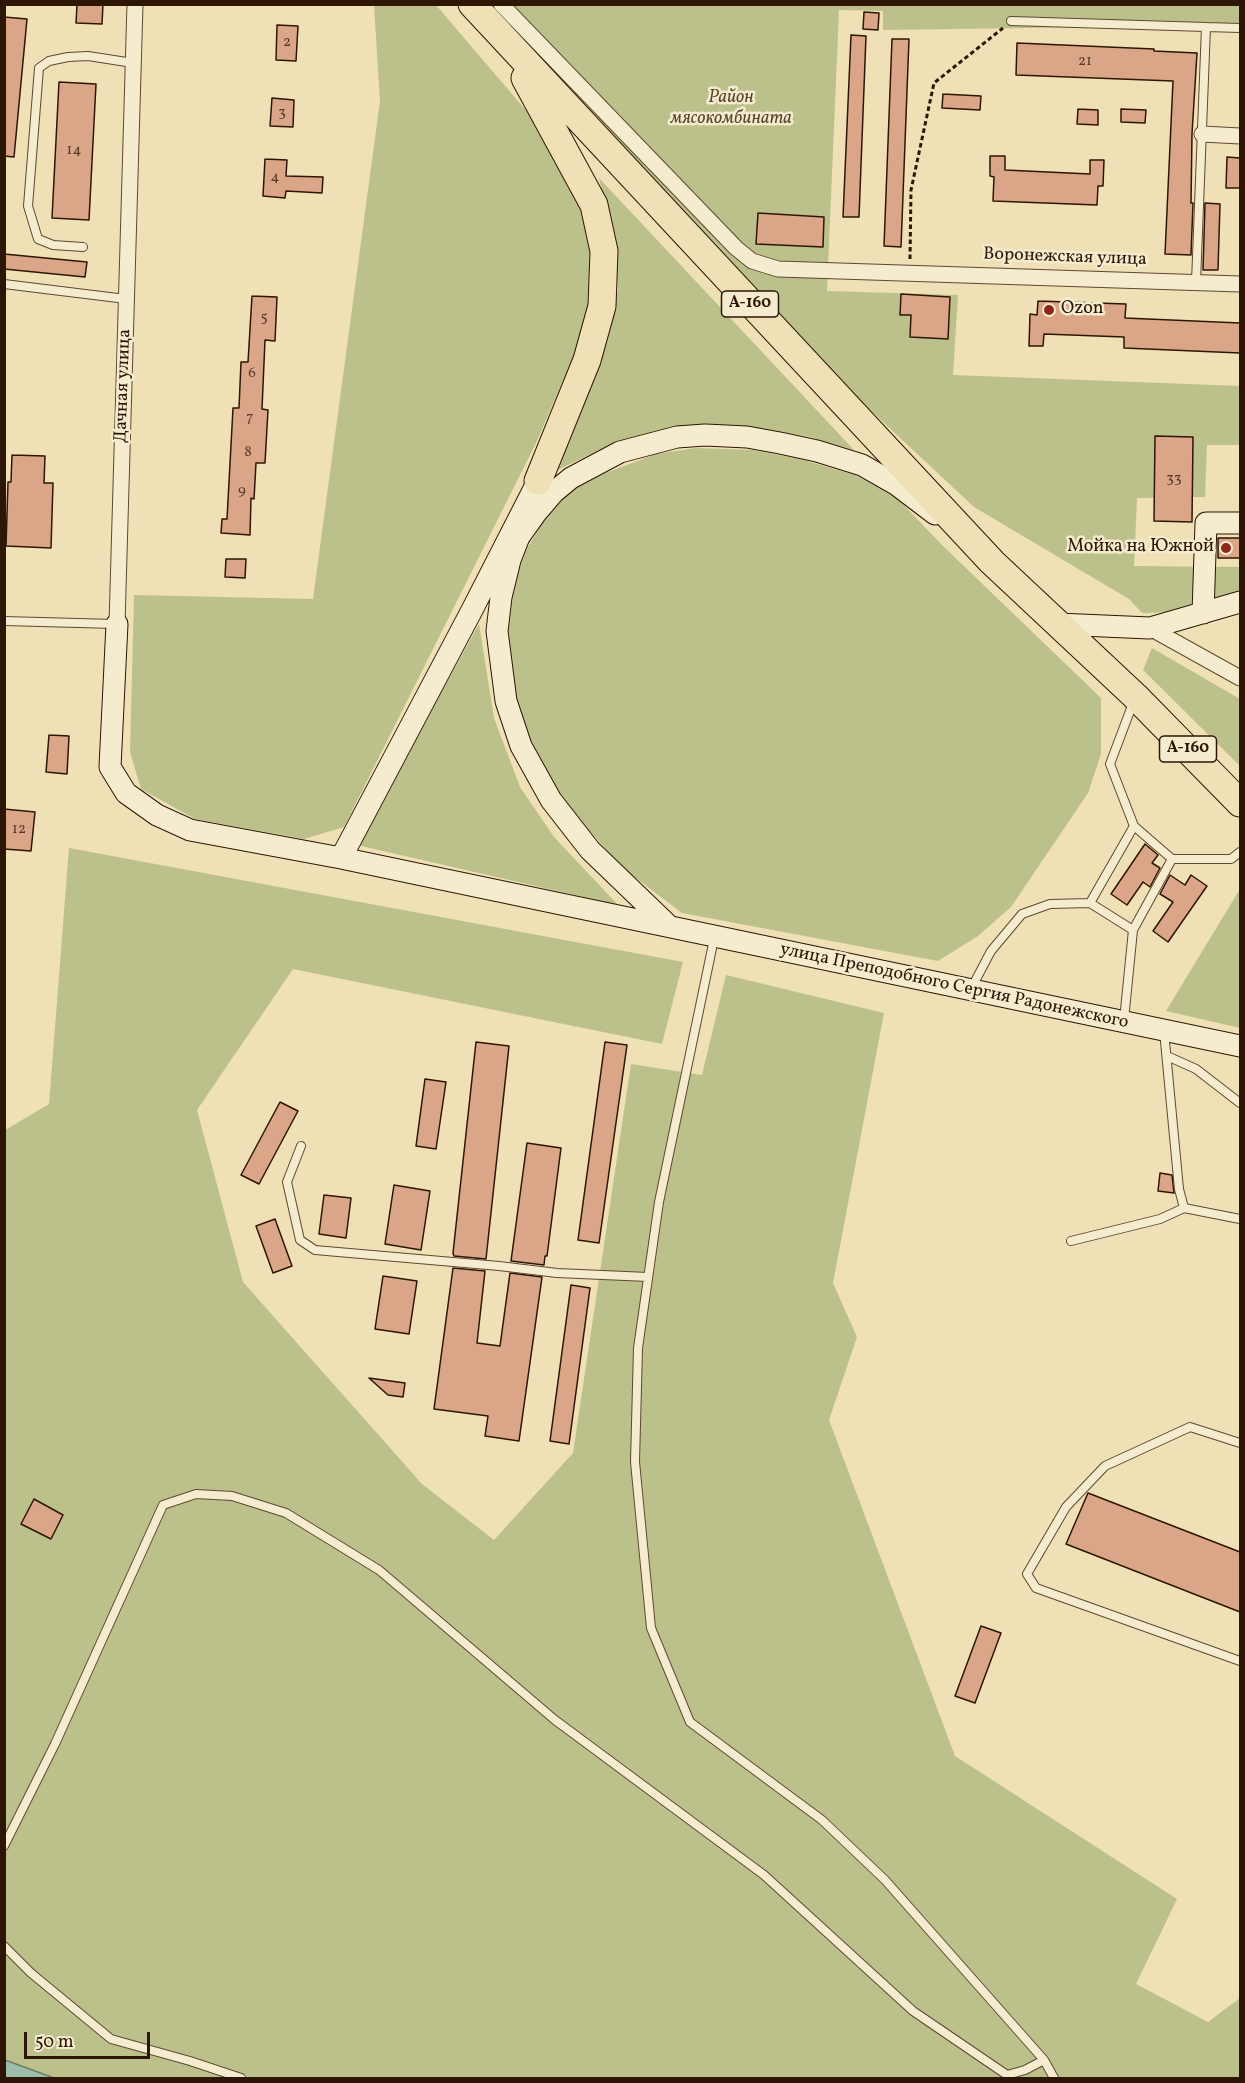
<!DOCTYPE html>
<meta charset="utf-8">
<style>
body{margin:0}
#map{position:relative;width:1245px;height:2083px;overflow:hidden;background:#efe0b5;font-family:Vollkorn,serif}
canvas{display:block}
.frame{position:absolute;inset:0;border:6px solid #2d1605;pointer-events:none}
.scale{position:absolute;left:24px;top:2032px;width:126px;height:27px;box-sizing:border-box;border:3px solid #2d1605;border-top:0;padding-left:8px;font-size:18px;line-height:21px;white-space:nowrap;color:#2d1605;-webkit-text-stroke:4px #f5ebcf;paint-order:stroke}
</style>
<div id="map">
<canvas width="1245" height="2083"></canvas>
<div class="frame"></div>
<div class="scale">50 m</div>
</div>
<script>
const ctx = document.querySelector('canvas').getContext('2d');
ctx.lineJoin = 'round';
function paint(path, color) {
  ctx.fillStyle = color;
  ctx.fill(path, 'evenodd');
}
function poly(rows) {
  const path = new Path2D();
  for (const r of rows) {
    path.moveTo(r[0], r[1]);
    for (let i = 2; i < r.length; i += 2) path.lineTo(r[i], r[i + 1]);
  }
  return path;
}
function trace(path, color, width, dash) {
  ctx.strokeStyle = color;
  ctx.lineWidth = width;
  ctx.lineCap = dash ? 'butt' : 'round';
  ctx.setLineDash(dash || []);
  ctx.stroke(path);
}
function label(font, color, halo, rows, align = 'center') {
  ctx.font = font + ' Vollkorn,serif';
  ctx.lineWidth = 5;
  ctx.setLineDash([]);
  ctx.textBaseline = 'middle';
  ctx.strokeStyle = halo;
  ctx.fillStyle = color;
  for (const [text, x, y, turn = 0] of rows) {
    ctx.save();
    ctx.translate(x, y);
    ctx.rotate((+turn || 0) * Math.PI / 180);
    ctx.textAlign = isNaN(turn) ? turn : align;
    if (halo) ctx.strokeText(text, 0, 0);
    ctx.fillText(text, 0, 0);
    ctx.restore();
  }
}
const green = poly([
 [374,5,436,5,535,121,582,211,596,274,579,343,536,443,344,827,304,839,195,819,141,789,130,752,134,595,313,599,380,101],
 [496,5,1240,5,1240,25,883,30,883,11,839,10,827,291,958,295,953,375,1240,386,1240,445,1207,445,1205,497,1137,498,1134,566,1240,567,1240,594,1179,612,1142,613,1129,599,974,507,823,366],
 [599,178,854,450,810,437,772,430,715,425,673,428,619,441,551,473,606,337,618,290,614,246],
 [696,448,753,450,800,459,855,475,897,498,943,546,1101,698,1101,754,1088,793,1011,907,978,936,938,961,682,913,624,869,585,826,549,781,528,736,516,696,509,654,508,614,516,577,527,549,553,505,584,481,656,454],
 [479,624,494,718,520,787,554,837,618,905,357,845],
 [1152,648,1240,699,1240,766,1143,670],
 [69,848,683,962,662,1044,293,969,197,1110,243,1282,422,1484,494,1540,573,1453,631,1064,702,1075,726,975,884,1013,833,1283,857,1337,829,1420,955,1756,1177,1899,1136,1984,1208,2022,1240,1998,1240,2078,54,2078,5,2060,4,1128,7,1129,49,1104],
 [1240,889,1240,1028,1166,1011]
]);
const water = poly([
 [4,2060,5,2060,54,2078,5,2078,4,2060]
]);
const building = poly([
 [77,4,103,4,102,24,76,23,77,4],
 [864,12,879,13,878,30,863,29,864,12],
 [4,17,27,19,14,157,4,156,4,17],
 [277,25,298,26,296,61,276,60,277,25],
 [851,35,866,36,859,217,843,217,851,35],
 [892,39,909,39,901,247,884,246,892,39],
 [1017,43,1154,49,1154,51,1197,53,1192,134,1191,203,1193,203,1191,255,1165,254,1173,81,1016,75,1017,43],
 [59,82,96,84,89,220,52,218,59,82],
 [943,94,981,96,980,110,942,108,943,94],
 [272,98,294,100,293,127,270,126,272,98],
 [1078,109,1098,110,1098,125,1077,124,1078,109],
 [1121,109,1146,110,1145,123,1121,122,1121,109],
 [990,156,1005,156,1005,170,1090,174,1090,160,1104,160,1103,186,1098,186,1097,205,993,201,994,177,990,176,990,156],
 [1227,157,1240,158,1240,188,1226,188,1227,157],
 [265,159,287,160,286,176,323,177,322,193,286,191,285,198,263,196,265,159],
 [1205,203,1220,204,1218,270,1203,270,1205,203],
 [758,213,824,217,823,247,756,244,758,213],
 [4,254,87,262,85,277,4,269,4,254],
 [901,294,950,297,948,339,910,337,911,315,900,315,901,294],
 [252,296,277,297,275,341,265,340,262,409,268,410,265,463,256,463,254,499,251,498,250,535,221,533,222,519,227,519,233,408,239,408,241,362,248,362,252,296],
 [1038,301,1126,304,1125,318,1240,323,1240,353,1124,348,1124,337,1044,334,1043,346,1029,346,1030,314,1037,315,1038,301],
 [1155,436,1193,437,1192,522,1154,521,1155,436],
 [12,455,45,456,44,483,53,483,51,548,6,546,8,482,11,482,12,455],
 [1218,538,1240,538,1240,558,1218,558,1218,538],
 [226,559,246,559,245,578,225,577,226,559],
 [49,735,69,736,67,774,46,772,49,735],
 [4,809,35,812,31,851,4,849,4,809],
 [1145,844,1158,855,1152,863,1160,868,1150,887,1143,882,1127,905,1111,894,1145,844],
 [1170,875,1185,885,1191,875,1207,886,1168,942,1153,931,1173,902,1160,894,1170,875],
 [476,1042,509,1046,486,1259,454,1256,453,1253,476,1042],
 [605,1042,627,1045,599,1243,578,1240,605,1042],
 [425,1079,446,1082,436,1149,416,1146,425,1079],
 [280,1102,298,1111,259,1184,241,1175,280,1102],
 [527,1143,561,1148,547,1256,545,1256,544,1265,511,1261,527,1143],
 [1160,1173,1172,1175,1174,1193,1158,1191,1160,1173],
 [394,1185,430,1191,421,1250,385,1244,394,1185],
 [324,1195,351,1198,346,1238,319,1234,324,1195],
 [275,1219,292,1266,273,1273,256,1226,275,1219],
 [453,1268,485,1271,477,1343,500,1346,510,1273,542,1277,519,1441,485,1436,488,1416,434,1409,453,1268],
 [383,1276,417,1281,409,1334,375,1329,383,1276],
 [571,1285,590,1288,569,1444,550,1441,571,1285],
 [369,1378,405,1383,403,1397,388,1395,369,1378],
 [1088,1493,1240,1552,1240,1612,1066,1544,1088,1493],
 [34,1499,63,1515,51,1539,21,1524,34,1499],
 [981,1626,1001,1633,975,1703,955,1696,981,1626]
]);
const path = poly([
 [910,259,911,190,934,83,1003,28]
]);
const lane = poly([
 [1011,21,1206,27],
 [83,247,53,245,38,239,28,206,39,68,49,61,68,57,88,56,133,63],
 [1196,282,1206,27,1240,28],
 [4,284,126,299],
 [4,621,115,624],
 [1133,703,1110,764,1134,826,1172,859,1231,859,1240,852],
 [1090,903,1133,930,1124,1020],
 [1133,930,1172,859],
 [714,939,659,1202,638,1348,635,1462,651,1628,690,1722,822,1820,885,1880,1044,2060,1054,2078],
 [972,987,991,951,1022,914,1050,904,1090,903,1134,826],
 [1164,1031,1179,1189,1184,1208,1240,1219],
 [1167,1056,1196,1069,1240,1103],
 [301,1146,287,1182,300,1240,315,1250,499,1266,557,1273,648,1277],
 [1071,1241,1160,1219,1184,1208],
 [1240,1443,1190,1427,1105,1466,1066,1507,1027,1574,1036,1588,1240,1661],
 [4,1846,55,1744,163,1505,196,1494,232,1496,286,1513,379,1570,555,1720,764,1875,913,2011,1007,2075,1025,2070,1044,2060],
 [4,1946,31,1973,111,2039,190,2061,241,2078]
]);
const street = poly([
 [501,4,736,248,752,261,778,269,1240,284],
 [1202,134,1240,136],
 [117,624,135,4],
 [1150,628,1240,678]
]);
const secondary = poly([
 [524,524,510,560,501,597,497,631,506,701,521,746,551,800,590,850,669,926],
 [519,537,536,513,554,492,571,478,620,452,677,437,705,435,747,437,780,443,817,451,862,465,897,485,935,514],
 [1203,613,1206,523,1240,523],
 [117,624,110,767,126,793,157,815,190,830,341,858,1240,1046],
 [1057,624,1150,628,1240,602],
 [341,858,471,612,538,481]
]);
const highway = poly([
 [472,4,992,562,1135,696,1240,803],
 [525,78,594,205,604,251,602,306,587,360,538,481]
]);
const markers = [
 [1049,310,6,"#8f2418"],
 [1226,548,6,"#8f2418"]
];
const numberNames = [
 ["2",287,43],
 ["21",1085,62],
 ["3",282,113],
 ["14",74,151],
 ["4",275,178],
 ["5",264,318],
 ["6",252,374],
 ["7",250,418],
 ["8",248,453],
 ["33",1174,479],
 ["9",242,491],
 ["12",19,830]
];
const shields = [
 [750,304,57],
 [1188,749,57]
];
const shieldNames = [
 ["А-160",750,304],
 ["А-160",1188,749]
];
const parkNames = [
 ["Район",731,99],
 ["мясокомбината",731,120]
];
const streetNames = [
 ["Воронежская улица",1065,258,2],
 ["Дачная улица",124,386,-88],
 ["улица Преподобного Сергия Радонежского",954,987,12]
];
const poiNames = [
 ["Ozon",1061,310],
 ["Мойка на Южной",1214,548,"right"]
];
paint(green, '#bcc18b');
paint(water, '#9abea9');
trace(water, '#6e7b67', 1.5);
paint(building, '#daa687');
trace(building, '#2d1605', 1.5);
trace(lane, '#5e4831', 10);
trace(street, '#5e4831', 17);
trace(secondary, '#2d1605', 23);
trace(highway, '#2d1605', 29);
trace(path, '#2d1605', 3, [4.5, 3]);
trace(lane, '#f5ebcf', 8);
trace(street, '#f5ebcf', 15);
trace(secondary, '#f5ebcf', 21);
trace(highway, '#efe0b5', 27);
for (const [x, y, r, color] of markers) {
  const dot = new Path2D();
  dot.arc(x, y, r, 0, 2 * Math.PI);
  ctx.fillStyle = color;
  ctx.fill(dot);
  trace(dot, '#f5ebcf', 2);
}
label('15px', '#583a26', null, numberNames);
for (const [x, y, w] of shields) {
  const box = new Path2D();
  box.roundRect(x - w / 2, y - 13, w, 26, 4.5);
  ctx.fillStyle = '#f5ebcf';
  ctx.fill(box);
  trace(box, '#2d1605', 1.5);
}
label('bold 16px', '#2d1605', null, shieldNames);
label('italic 18px', '#58492d', '#f5ebcf', parkNames);
label('18px', '#2d1605', '#f5ebcf', streetNames);
label('18px', '#2d1605', '#f5ebcf', poiNames, 'left');
</script>
